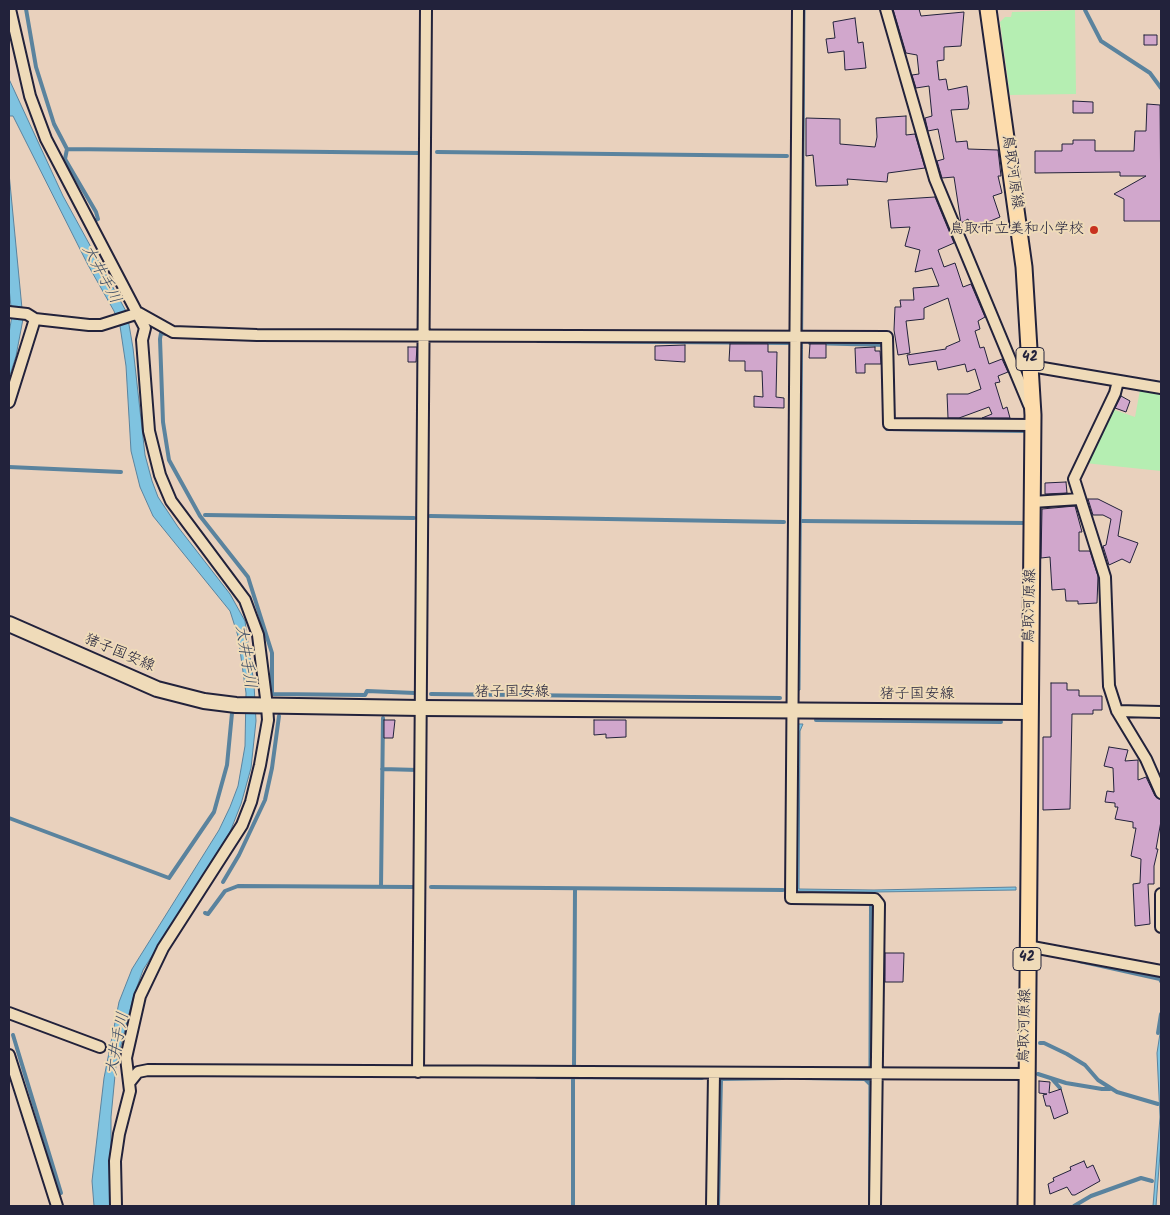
<!DOCTYPE html>
<meta charset="utf-8">
<style>
body{margin:0}
#map{position:relative;width:1170px;height:1215px;overflow:hidden;background:#e9d1bd;font-family:Kalam,sans-serif}
canvas{display:block}
.frame{position:absolute;inset:0;border:10px solid #22223b;pointer-events:none}
</style>
<div id="map">
<canvas width="1170" height="1215"></canvas>
<div class="frame"></div>
</div>
<script>
const ctx = document.querySelector('canvas').getContext('2d');
ctx.lineJoin = 'round';
function paint(path, color) {
  ctx.fillStyle = color;
  ctx.fill(path, 'evenodd');
}
function poly(rows) {
  const path = new Path2D();
  for (const r of rows) {
    path.moveTo(r[0], r[1]);
    for (let i = 2; i < r.length; i += 2) path.lineTo(r[i], r[i + 1]);
  }
  return path;
}
function trace(path, color, width, dash) {
  ctx.strokeStyle = color;
  ctx.lineWidth = width;
  ctx.lineCap = dash ? 'butt' : 'round';
  ctx.setLineDash(dash || []);
  ctx.stroke(path);
}
function label(font, color, halo, rows, align = 'center') {
  ctx.font = font + ' Kalam,"Klee One",sans-serif';
  ctx.lineWidth = 4;
  ctx.setLineDash([]);
  ctx.textBaseline = 'middle';
  ctx.strokeStyle = halo;
  ctx.fillStyle = color;
  for (const [text, x, y, turn = 0] of rows) {
    ctx.save();
    ctx.translate(x, y);
    ctx.rotate((+turn || 0) * Math.PI / 180);
    ctx.textAlign = isNaN(turn) ? turn : align;
    if (halo) ctx.strokeText(text, 0, 0);
    ctx.fillText(text, 0, 0);
    ctx.restore();
  }
}
const green = poly([
 [1075,10,1076,94,1010,95,1000,22,1005,17,1011,17,1012,12],
 [1140,390,1161,393,1161,471,1085,463,1112,409,1135,417]
]);
const water = poly([
 [802,9,805,9,800,690,797,690,802,9],
 [9,79,63,196,127,313,133,348,145,455,152,481,158,497,178,527,230,594,245,621,254,684,256,721,251,768,241,804,230,832,143,970,133,998,116,1065,111,1117,111,1206,94,1206,92,1181,104,1078,119,1002,132,969,219,830,230,807,238,786,245,746,246,693,238,636,230,611,153,516,140,487,131,451,126,366,120,326,114,311,88,265,13,116,9,116,9,79],
 [9,173,23,319,16,356,9,378,9,333,12,316,9,288,9,173],
 [796,724,803,724,800,731,799,889,874,890,1016,887,1016,890,873,892,796,891,796,724],
 [1161,1027,1161,1141,1156,1206,1153,1206,1160,1117,1157,1053,1161,1027]
]);
const stream = poly([
 [26,9,36,67,54,124,67,149,65,159,96,212,98,219,94,221],
 [1085,10,1101,41,1150,73,1161,88],
 [67,149,419,153],
 [437,152,787,156],
 [172,335,161,333,160,339,163,422,169,460,200,516,248,577,272,653,272,694],
 [538,341,788,343],
 [810,343,885,345],
 [887,429,1024,431],
 [9,467,121,472],
 [205,515,414,518],
 [430,516,784,522],
 [802,521,1026,523,1026,519],
 [273,694,365,695,367,691,415,693],
 [431,694,780,698],
 [816,720,1001,722],
 [382,769,418,770],
 [9,818,169,878,214,812,227,765,232,713],
 [223,882,239,855,265,800,272,768,279,716],
 [381,887,383,718],
 [431,887,783,890],
 [205,913,208,914,225,891,238,886,414,887],
 [1079,961,1160,979,1161,981],
 [1158,1033,1161,1014],
 [13,1035,61,1193],
 [1040,1043,1044,1043,1067,1054,1085,1065,1098,1080,1117,1092,1158,1104],
 [574,1067,575,889],
 [1038,1074,1066,1083,1102,1089,1110,1089],
 [537,1077,702,1078],
 [573,1077,573,1206],
 [803,1078,865,1079,870,1084],
 [1052,1079,1060,1088],
 [718,1206,721,1079,783,1078],
 [870,1206,871,904],
 [1074,1206,1091,1196,1141,1178,1152,1181]
]);
const building = poly([
 [893,9,919,9,921,16,964,12,961,46,944,47,944,60,937,61,939,80,946,79,948,90,967,86,969,103,968,109,951,110,956,142,967,141,968,149,998,150,1001,176,998,176,1002,193,993,196,1000,217,988,222,989,224,972,229,968,219,961,223,954,177,942,178,937,161,944,159,938,129,928,131,925,118,932,116,929,86,916,88,912,75,919,74,917,55,906,53,893,9],
 [855,18,858,43,863,42,866,68,845,70,844,51,828,53,826,39,835,38,833,22,855,18],
 [1144,35,1157,35,1157,45,1144,45,1144,35],
 [1073,101,1093,102,1093,113,1073,113,1073,101],
 [1147,104,1160,105,1161,221,1124,221,1124,199,1114,194,1146,176,1120,176,1120,172,1035,173,1035,151,1062,151,1062,144,1073,144,1073,140,1095,140,1095,151,1134,151,1135,131,1146,131,1147,104],
 [906,116,906,135,915,134,925,168,888,173,887,182,847,179,848,185,816,186,813,155,806,156,806,118,840,119,840,144,875,147,877,137,876,118,906,116],
 [935,197,954,243,938,250,944,267,955,263,963,287,971,284,985,317,978,321,980,329,975,331,980,348,984,347,989,364,1002,359,1008,372,998,376,1000,382,995,383,1003,409,1007,407,1010,418,982,418,992,414,989,407,959,418,948,418,947,394,968,394,981,389,975,369,967,372,965,364,938,370,936,361,909,365,907,355,946,349,946,347,960,341,948,298,924,308,924,319,906,321,910,353,898,355,894,330,895,307,901,307,900,300,914,300,913,288,939,286,932,268,915,272,920,250,905,246,910,227,891,228,888,200,935,197],
 [730,344,768,344,768,352,777,352,776,397,784,398,784,408,754,407,754,396,763,397,762,371,745,371,745,361,729,361,730,344],
 [810,344,826,344,826,358,809,358,810,344],
 [685,345,685,362,655,360,655,346,685,345],
 [408,347,417,347,416,362,408,362,408,347],
 [875,347,875,351,880,351,881,364,865,364,865,373,856,373,855,348,875,347],
 [1121,396,1130,401,1126,412,1115,408,1121,396],
 [1066,482,1067,493,1045,494,1045,483,1066,482],
 [1088,499,1098,499,1122,511,1118,536,1138,543,1130,563,1122,559,1109,565,1103,546,1106,545,1111,519,1103,515,1093,515,1088,499],
 [1075,506,1082,532,1079,532,1079,551,1090,551,1098,576,1097,603,1078,604,1078,601,1066,601,1065,589,1052,590,1050,557,1041,558,1042,509,1075,506],
 [1051,683,1067,683,1067,690,1079,690,1079,696,1102,696,1102,710,1093,710,1093,714,1072,714,1070,809,1043,810,1043,737,1051,737,1051,683],
 [384,720,395,720,393,738,384,738,384,720],
 [594,720,626,720,626,737,606,738,606,734,594,735,594,720],
 [1109,747,1128,750,1125,761,1138,760,1138,780,1146,777,1155,796,1161,800,1161,821,1156,849,1158,849,1154,866,1154,884,1148,884,1150,924,1135,926,1133,884,1140,883,1141,859,1131,856,1136,828,1133,828,1133,822,1115,819,1118,807,1115,807,1115,803,1105,802,1107,791,1114,792,1113,768,1104,766,1109,747],
 [885,953,904,953,903,982,885,982,885,953],
 [1039,1081,1050,1082,1049,1093,1061,1089,1068,1113,1054,1119,1050,1106,1046,1106,1043,1095,1047,1094,1039,1093,1039,1081],
 [1084,1161,1087,1168,1093,1165,1100,1181,1075,1195,1072,1195,1067,1187,1050,1194,1048,1184,1054,1181,1053,1178,1071,1170,1070,1167,1084,1161]
]);
const street = poly([
 [10,9,30,96,46,139,145,328,142,340,149,431,160,475,171,501,245,600,258,635,267,706,268,720,260,765,251,802,242,825,163,948,140,996,126,1058,130,1091,119,1134,115,1161,116,1206],
 [798,9,791,898,875,899,879,904,875,1206],
 [886,9,935,179,1029,405],
 [9,312,27,314,35,319,89,325,101,325,139,313,173,332,257,335,887,337,889,424,1034,425],
 [1031,366,1161,388],
 [1118,381,1115,393,1074,479,1105,577,1109,686,1117,711,1146,759,1161,793],
 [9,402,35,319],
 [1032,502,1080,499],
 [1117,711,1161,712],
 [1161,894,1161,927],
 [1027,946,1161,971],
 [9,1013,100,1047],
 [9,1055,57,1206],
 [418,1072,426,9],
 [130,1082,138,1072,148,1070,1026,1074],
 [712,1206,714,1074]
]);
const secondary = poly([
 [9,624,157,689,204,701,236,705,421,708,1030,712]
]);
const primary = poly([
 [988,9,1024,267,1033,415,1026,1206]
]);
const markers = [
 [1094,230,5,"#c8321e"]
];
const shields = [
 [1030,359,28],
 [1027,959,28]
];
const shieldNames = [
 ["42",1030,359],
 ["42",1027,959]
];
const streetNames = [
 ["鳥取河原線",1011,172,82],
 ["鳥取河原線",1031,606,-89],
 ["猪子国安線",119,654,23],
 ["猪子国安線",512,693],
 ["猪子国安線",917,695],
 ["鳥取河原線",1026,1026,-89]
];
const poiNames = [
 ["鳥取市立美和小学校",1084,230]
];
const waterNames = [
 ["大井手川",100,275,62],
 ["大井手川",244,657,81],
 ["大井手川",119,1044,-79]
];
paint(green, '#b5eeb2');
paint(water, '#7fc3e0');
trace(water, '#5a839e', 1);
trace(stream, '#5a839e', 4);
paint(building, '#d1a7cc');
trace(building, '#22223b', 1);
trace(street, '#22223b', 14);
trace(secondary, '#22223b', 18);
trace(primary, '#22223b', 19);
trace(street, '#efdbb9', 10);
trace(secondary, '#efdbb9', 14);
trace(primary, '#fddcac', 15);
for (const [x, y, r, color] of markers) {
  const dot = new Path2D();
  dot.arc(x, y, r, 0, 2 * Math.PI);
  ctx.fillStyle = color;
  ctx.fill(dot);
  trace(dot, '#efdbb9', 2);
}
for (const [x, y, w] of shields) {
  const box = new Path2D();
  box.roundRect(x - w / 2, y - 11.5, w, 23, 4);
  ctx.fillStyle = '#efdbb9';
  ctx.fill(box);
  trace(box, '#22223b', 1);
}
label('bold 14px', '#22223b', null, shieldNames);
label('15px', '#22223b', '#efdbb9', streetNames);
label('15px', '#22223b', '#efdbb9', poiNames, 'right');
label('italic 16px', '#394a64', '#efdbb9', waterNames);
</script>
